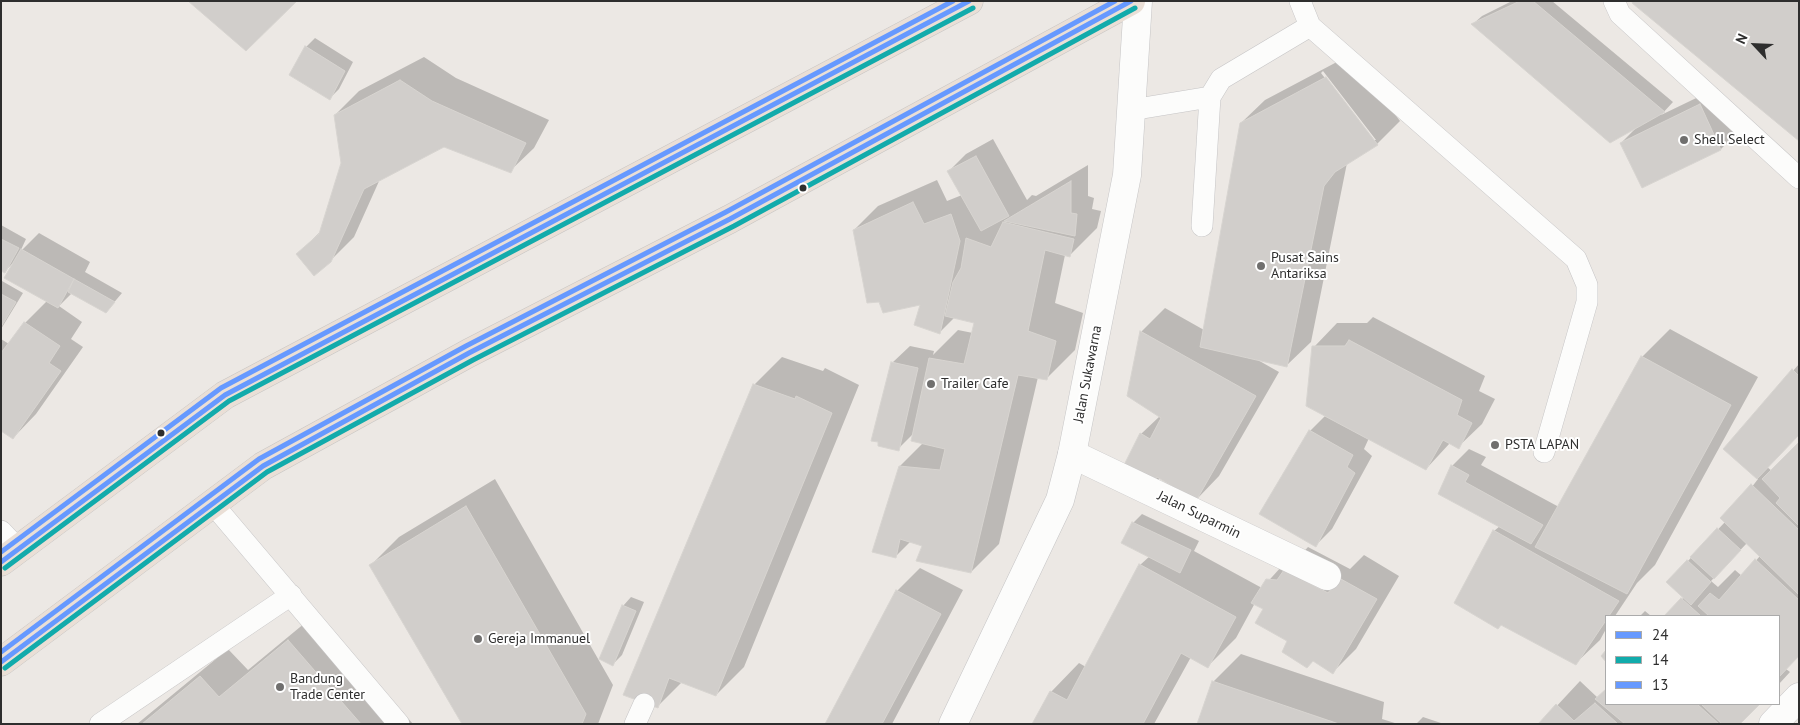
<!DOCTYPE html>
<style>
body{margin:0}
#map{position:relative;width:1800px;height:725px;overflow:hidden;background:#ece8e4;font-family:"PT Sans",sans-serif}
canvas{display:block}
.frame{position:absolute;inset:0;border:2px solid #2e2e2e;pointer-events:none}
.legend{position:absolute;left:1605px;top:615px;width:175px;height:90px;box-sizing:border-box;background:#fff;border:1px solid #ababab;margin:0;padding:6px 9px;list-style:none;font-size:15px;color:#2e2e2e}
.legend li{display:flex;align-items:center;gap:10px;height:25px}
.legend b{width:25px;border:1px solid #ababab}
.north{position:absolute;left:1730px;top:20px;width:50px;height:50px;-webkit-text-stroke:4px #fff;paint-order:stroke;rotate:295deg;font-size:14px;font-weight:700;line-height:20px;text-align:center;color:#2e2e2e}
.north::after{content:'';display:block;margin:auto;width:18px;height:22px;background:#2e2e2e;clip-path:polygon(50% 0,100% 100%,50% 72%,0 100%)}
</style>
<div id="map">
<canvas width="1800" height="725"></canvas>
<div class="frame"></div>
<ul class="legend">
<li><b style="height:6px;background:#69f"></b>24</li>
<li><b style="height:6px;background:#12abab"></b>14</li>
<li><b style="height:6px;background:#69f"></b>13</li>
</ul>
<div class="north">N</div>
</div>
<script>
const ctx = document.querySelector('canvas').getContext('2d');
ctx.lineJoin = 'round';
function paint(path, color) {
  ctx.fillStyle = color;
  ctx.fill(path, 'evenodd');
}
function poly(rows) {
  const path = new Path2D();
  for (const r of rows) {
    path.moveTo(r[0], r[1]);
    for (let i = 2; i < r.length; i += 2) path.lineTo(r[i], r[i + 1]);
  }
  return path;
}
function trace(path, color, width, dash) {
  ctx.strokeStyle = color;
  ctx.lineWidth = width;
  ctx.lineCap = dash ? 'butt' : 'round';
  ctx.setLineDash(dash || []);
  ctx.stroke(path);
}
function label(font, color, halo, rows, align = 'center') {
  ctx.font = font + ' "PT Sans",sans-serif';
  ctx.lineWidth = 4;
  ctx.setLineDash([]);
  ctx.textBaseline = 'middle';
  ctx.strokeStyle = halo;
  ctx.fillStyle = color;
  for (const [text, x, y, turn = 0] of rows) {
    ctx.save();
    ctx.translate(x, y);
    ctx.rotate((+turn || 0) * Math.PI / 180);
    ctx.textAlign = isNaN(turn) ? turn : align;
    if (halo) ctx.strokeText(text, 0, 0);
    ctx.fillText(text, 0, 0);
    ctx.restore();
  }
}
const shadow = poly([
 [1512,1,1552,1,1673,102,1661,115,1717,88,1738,132,1721,149,1642,187,1621,143,1638,126,1473,24,1482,16],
 [315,38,353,62,339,89,330,98,306,47],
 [1350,55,1400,121,1377,144,1347,163,1311,342,1287,365,1256,359,1279,372,1219,476,1196,500,1160,478,1150,488,1141,434,1160,416,1128,396,1142,331,1165,308,1204,330,1241,123,1265,100],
 [1323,71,1376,140,1372,140,1321,73],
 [424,57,456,78,549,120,534,148,510,171,444,146,380,179,354,237,330,261,298,254,321,231,342,163,335,115,359,91],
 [993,139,1027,200,1032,195,1036,196,1088,165,1088,196,1094,198,1092,209,1101,211,1097,228,1069,256,1065,255,1055,303,1083,313,1075,350,1047,378,1038,377,999,544,971,572,923,545,911,541,895,557,900,466,923,443,914,433,898,449,892,363,910,346,934,351,933,355,958,330,973,333,975,322,955,317,939,333,921,303,854,230,878,206,937,180,947,201,962,195,949,171,966,154],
 [1,225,26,239,20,252,39,233,90,262,85,272,122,293,106,312,72,293,59,306,82,322,71,339,83,347,36,414,13,438,1,430,1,339,9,344,25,323,47,301,13,263,4,272,1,270],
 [2,281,23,293,1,329,1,281],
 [1373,317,1485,376,1479,391,1495,399,1482,424,1458,447,1450,443,1426,469,1369,438,1364,449,1372,456,1332,529,1315,546,1260,513,1310,431,1326,415,1314,347,1337,323,1367,323],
 [1670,329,1758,377,1655,565,1637,583,1615,616,1606,616,1606,629,1600,640,1576,663,1494,531,1500,526,1452,466,1469,449,1486,457,1481,465,1559,507,1642,357],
 [782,357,823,371,825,368,859,385,744,667,716,695,682,682,658,706,754,385],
 [1799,364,1799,434,1767,467,1772,471,1799,443,1799,655,1786,669,1790,672,1779,684,1779,616,1666,616,1684,597,1668,582,1725,522,1758,479,1725,449],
 [1747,543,1760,556,1742,576,1735,570,1718,587,1711,581],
 [495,479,613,685,598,724,464,724,371,565,399,537],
 [1142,514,1199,541,1194,551,1262,588,1291,556,1299,557,1308,547,1350,569,1364,555,1399,576,1356,649,1333,672,1289,641,1264,609,1255,603,1236,638,1208,666,1191,657,1154,724,1034,724,1051,692,1079,663,1086,667,1140,565,1150,556,1133,523],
 [920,568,963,590,892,724,826,724,897,591],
 [631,597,644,602,622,655,613,664,623,606],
 [1645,611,1651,616,1640,616],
 [317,613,413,724,137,724,228,649,248,670],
 [1241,654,1384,702,1382,719,1398,724,1198,724,1213,682],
 [1580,681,1598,698,1606,689,1606,704,1759,704,1738,724,1540,724],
 [1423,717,1444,724,1416,724]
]);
const building = poly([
 [188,1,297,1,246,51,188,1],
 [1520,1,1533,1,1665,112,1610,143,1471,24,1520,1],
 [1633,1,1799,1,1799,141,1632,3,1633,1],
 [305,46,345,71,330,100,289,75,305,46],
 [1326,77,1378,145,1335,172,1324,186,1287,367,1200,347,1240,123,1326,77],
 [400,80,432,101,526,143,511,173,444,147,364,189,331,262,314,276,296,254,319,234,341,163,334,115,400,80],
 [1700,104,1721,150,1642,188,1620,143,1700,104],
 [976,156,1009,216,981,231,947,171,976,156],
 [1071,181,1071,213,1077,214,1075,236,1004,221,1071,181],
 [913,202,924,224,951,214,960,241,940,334,914,325,920,305,883,313,879,302,867,303,853,230,913,202],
 [1003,222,1074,239,1070,257,1045,250,1028,331,1056,341,1047,380,1018,375,971,573,916,561,922,546,900,539,896,558,872,552,899,466,940,470,945,449,911,441,929,358,964,364,974,323,945,316,953,282,961,268,966,238,991,247,1003,222],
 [1,239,19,248,5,273,1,271,1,239],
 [21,249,74,279,58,308,4,278,21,249],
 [74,279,115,302,106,313,68,292,74,279],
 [1,294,16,302,1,327,1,294],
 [24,322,60,346,49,363,61,371,13,439,1,431,1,353,24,322],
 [1140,331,1256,396,1196,501,1157,477,1150,489,1120,473,1140,433,1150,439,1161,418,1127,396,1140,331],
 [1349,340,1462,400,1457,415,1472,423,1459,449,1443,440,1426,470,1306,406,1312,346,1345,346,1349,340],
 [1641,356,1731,405,1627,594,1535,547,1641,356],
 [891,362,918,368,899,451,878,446,878,442,871,441,891,362],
 [1792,369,1799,376,1799,435,1757,479,1723,449,1792,369],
 [753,384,795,399,796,396,832,413,716,696,669,678,658,708,623,695,753,384],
 [1309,430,1353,455,1347,467,1355,473,1316,547,1259,514,1309,430],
 [1799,442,1799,526,1776,503,1780,498,1762,479,1799,442],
 [1451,465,1469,475,1465,482,1543,525,1531,544,1438,494,1451,465],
 [1751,484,1799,530,1799,595,1720,518,1751,484],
 [466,506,586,714,582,724,462,724,369,565,466,506],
 [1132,522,1191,550,1180,573,1121,543,1132,522],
 [1717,528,1741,550,1714,579,1690,557,1717,528],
 [1493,530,1619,601,1576,665,1501,625,1498,629,1454,603,1493,530],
 [1755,559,1799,600,1799,656,1779,677,1779,616,1709,616,1698,606,1710,593,1719,600,1755,559],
 [1687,560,1711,582,1691,605,1666,582,1687,560],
 [1139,564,1236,617,1208,668,1181,653,1143,724,1032,724,1050,691,1067,700,1139,564],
 [1284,570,1328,593,1339,578,1377,599,1333,674,1313,661,1307,668,1282,652,1287,641,1255,623,1263,609,1251,603,1266,579,1277,580,1284,570],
 [896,590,941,614,882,724,825,724,896,590],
 [1681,598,1701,616,1664,616,1681,598],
 [622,605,636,611,613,666,599,659,622,605],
 [288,640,361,724,142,724,200,676,219,697,288,640],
 [1606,650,1606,662,1601,656,1606,650],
 [1212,681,1339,724,1197,724,1212,681],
 [1606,689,1606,704,1697,704,1719,724,1625,724,1595,699,1606,689],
 [1595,703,1618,724,1538,724,1556,704,1574,721,1595,703],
 [1701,704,1760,704,1740,724,1722,724,1701,704]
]);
const lane = poly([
 [1300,1,1310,26,1576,259,1587,285,1587,302,1544,452],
 [1614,1,1620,14,1799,178],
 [1131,110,1210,97],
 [1202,226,1210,97,1221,79,1310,26],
 [212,503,399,724],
 [1,531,18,549],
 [100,724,291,595],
 [635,724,644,704]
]);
const street = poly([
 [1072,454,1327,576],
 [1773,724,1799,697]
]);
const secondary = poly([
 [953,724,1060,500,1072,454,1127,175,1138,1]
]);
const highway = poly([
 [1,562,225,395,969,1],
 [1,662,263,466,469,353,730,219,1131,1]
]);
const bus1 = poly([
 [1,562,225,395,969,1],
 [1,662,263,466,469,353,730,219,1131,1]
]);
const bus2 = poly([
 [5,568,229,401,973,8],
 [5,668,267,472,473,360,734,226,1135,8]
]);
const bus3 = poly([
 [1,552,221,388,953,1],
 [1,652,259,459,466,346,726,212,1115,1]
]);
const markers = [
 [1684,140,5,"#706f6e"],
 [803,188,4.5,"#2e2e2e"],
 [1261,266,5,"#706f6e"],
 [931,384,5,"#706f6e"],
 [161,433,4.5,"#2e2e2e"],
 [1495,445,5,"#706f6e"],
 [478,639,5,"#706f6e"],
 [280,687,5,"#706f6e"]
];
const poiNames = [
 ["Shell Select",1694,140],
 ["Pusat Sains",1271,258],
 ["Antariksa",1271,274],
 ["Trailer Cafe",941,384],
 ["PSTA LAPAN",1505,445],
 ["Gereja Immanuel",488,639],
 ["Bandung",290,679],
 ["Trade Center",290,695]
];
const streetNames = [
 ["Jalan Sukawarna",1088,374,-79],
 ["Jalan Suparmin",1199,515,26]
];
paint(shadow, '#0003');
paint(building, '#d1cecb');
trace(building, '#d7d4d0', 1);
trace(lane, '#c5c4c5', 22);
trace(street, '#c5c4c5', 29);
trace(secondary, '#c5c4c5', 29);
trace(highway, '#c6c5c4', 29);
trace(lane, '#fcfcfb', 21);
trace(street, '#fcfcfb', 28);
trace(secondary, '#fcfcfb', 28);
trace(highway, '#eadfd6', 28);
trace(bus1, '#69f', 5);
trace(bus2, '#12abab', 5);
trace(bus3, '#69f', 5);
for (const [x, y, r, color] of markers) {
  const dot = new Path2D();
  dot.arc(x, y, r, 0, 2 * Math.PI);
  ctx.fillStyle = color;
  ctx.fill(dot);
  trace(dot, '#fff', 2);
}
label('14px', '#2e2e2e', '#fff', poiNames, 'left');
label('14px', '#2e2e2e', '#fff', streetNames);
</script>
